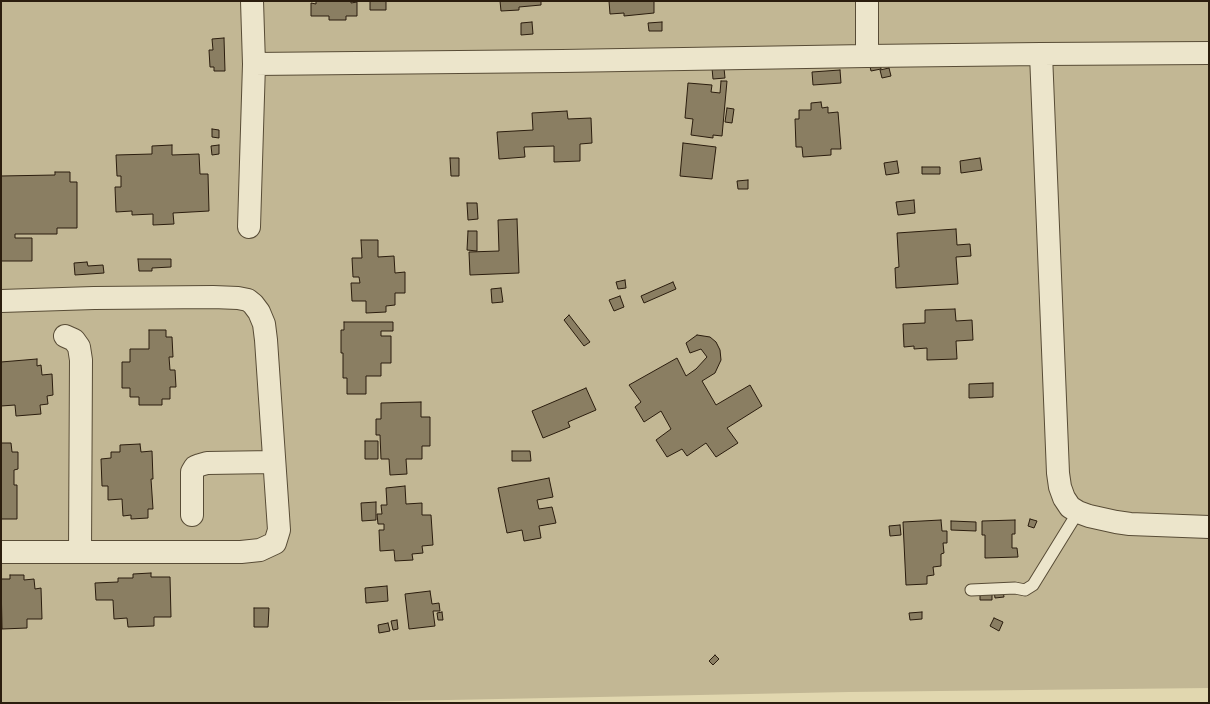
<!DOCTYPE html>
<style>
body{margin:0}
#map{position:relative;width:1210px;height:704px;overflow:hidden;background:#e1d7af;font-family:"Libre Caslon Text",serif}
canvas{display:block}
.frame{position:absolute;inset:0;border:2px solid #2b1d0e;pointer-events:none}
</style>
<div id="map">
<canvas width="1210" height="704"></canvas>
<div class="frame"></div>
</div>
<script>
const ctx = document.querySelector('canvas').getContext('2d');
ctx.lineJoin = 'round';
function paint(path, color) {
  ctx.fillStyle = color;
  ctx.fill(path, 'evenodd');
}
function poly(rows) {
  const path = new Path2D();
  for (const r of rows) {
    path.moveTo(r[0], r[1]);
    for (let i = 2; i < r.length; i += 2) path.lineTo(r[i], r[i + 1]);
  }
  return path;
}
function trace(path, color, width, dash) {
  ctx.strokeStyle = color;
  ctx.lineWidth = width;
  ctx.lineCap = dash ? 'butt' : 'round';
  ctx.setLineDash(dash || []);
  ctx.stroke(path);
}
const green = poly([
 [1,1,1209,1,1209,688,849,692,298,703,1,703]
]);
const building = poly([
 [316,1,351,1,351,3,357,2,357,16,346,16,346,20,329,20,329,16,311,16,311,3,316,4,316,1],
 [370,1,386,1,386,10,370,10,370,1],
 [500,1,541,1,541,5,519,7,519,10,501,11,500,1],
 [609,1,654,1,654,13,624,16,624,13,610,14,609,1],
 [532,22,533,34,521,35,521,23,532,22],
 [662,22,662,31,649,31,648,23,662,22],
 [224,38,225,71,214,71,214,67,210,67,209,50,213,50,212,39,224,38],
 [880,60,881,69,871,71,869,62,880,60],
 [712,68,724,68,725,78,713,79,712,68],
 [889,68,891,76,882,78,880,70,889,68],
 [840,70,841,83,813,85,812,72,840,70],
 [721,81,727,81,722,136,713,135,713,138,691,135,693,119,685,118,688,83,712,85,711,92,720,93,721,81],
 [821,102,822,108,828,107,828,113,838,112,841,149,831,149,831,155,803,157,802,147,796,147,795,119,799,119,799,110,811,110,811,103,821,102],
 [727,108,734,109,732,123,725,122,727,108],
 [567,111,568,119,591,118,592,143,580,144,580,161,554,162,554,146,524,147,525,157,499,159,497,132,533,130,532,113,567,111],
 [212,129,219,130,219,138,212,137,212,129],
 [683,143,716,147,712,179,680,176,683,143],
 [172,145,172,155,199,154,200,174,208,174,209,211,173,213,174,224,153,225,153,214,132,215,132,211,116,212,115,187,121,187,121,176,117,176,116,155,152,154,152,146,172,145],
 [219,145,219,154,212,155,211,146,219,145],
 [450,158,459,158,459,176,451,176,450,158],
 [980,158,982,170,961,173,960,161,980,158],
 [897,161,899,173,886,175,884,163,897,161],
 [922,167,940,167,940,174,922,174,922,167],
 [55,172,70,172,70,182,77,182,77,228,57,228,57,234,15,234,15,238,32,238,32,261,1,261,1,176,55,175,55,172],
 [748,180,748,189,738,189,737,181,748,180],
 [914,200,915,213,898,215,896,202,914,200],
 [467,203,477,203,478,219,468,220,467,203],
 [517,219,519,273,470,275,469,252,499,251,498,220,517,219],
 [956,229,957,245,970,244,971,256,956,257,958,284,896,288,895,268,899,267,897,233,956,229],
 [468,231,477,231,477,251,467,250,468,231],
 [361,240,378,240,378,257,394,256,395,273,405,272,405,293,395,293,395,305,386,306,386,312,366,313,366,301,352,301,351,283,360,283,359,277,353,277,352,258,362,258,361,240],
 [138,259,171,259,171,267,152,268,152,271,139,271,138,259],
 [87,262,88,266,103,265,104,273,75,275,74,263,87,262],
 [625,280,626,288,618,289,616,282,625,280],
 [673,282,676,289,644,303,641,296,673,282],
 [501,288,503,302,492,303,491,289,501,288],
 [620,296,624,307,614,311,609,300,620,296],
 [955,309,956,321,972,320,973,340,956,341,957,359,927,360,927,348,914,349,914,346,904,347,903,324,925,323,925,310,955,309],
 [569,315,590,342,584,346,564,320,569,315],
 [344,322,393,322,393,331,381,331,381,336,391,336,391,363,381,363,381,376,366,376,366,394,347,394,347,378,343,378,343,353,341,353,341,330,344,330,344,322],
 [149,330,166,330,166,337,172,337,173,357,169,357,170,370,175,370,176,387,170,387,170,399,162,399,162,405,139,405,139,397,130,397,130,388,122,388,122,362,130,362,130,349,149,349,149,330],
 [697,335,710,337,716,342,720,350,721,360,715,373,702,381,716,405,750,385,762,406,727,428,738,443,716,457,706,443,687,456,682,449,667,457,656,440,671,429,661,411,644,422,635,407,641,402,629,385,677,358,686,376,696,369,707,357,701,349,690,353,686,343,697,335],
 [37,359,37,366,41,365,42,375,52,374,53,395,47,396,48,404,40,405,41,414,16,416,15,405,1,406,1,362,37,359],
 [993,383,993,397,969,398,969,384,993,383],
 [586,388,596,410,568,422,570,427,543,438,532,411,586,388],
 [421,402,421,417,430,417,430,446,422,446,422,459,406,459,407,474,390,475,389,459,381,459,380,435,376,435,376,419,381,419,381,403,421,402],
 [365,441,378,441,378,459,365,459,365,441],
 [1,443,11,443,12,452,18,452,18,469,14,470,14,485,17,485,17,519,1,519,1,443],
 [140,444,141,452,152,451,153,479,151,479,153,509,148,509,148,518,131,519,131,515,123,516,122,499,108,500,108,486,102,486,101,459,111,458,111,452,120,452,120,445,140,444],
 [512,451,530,451,531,461,512,461,512,451],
 [549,478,553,497,537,500,539,509,552,507,556,523,539,526,541,538,524,541,522,530,507,533,498,488,549,478],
 [405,486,406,504,422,503,422,515,431,515,433,545,422,546,423,553,412,554,413,560,395,561,394,550,380,551,379,530,384,530,384,524,378,524,377,514,382,514,381,505,387,505,386,488,405,486],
 [376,502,376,520,362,521,361,503,376,502],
 [1030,519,1037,521,1034,528,1028,526,1030,519],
 [941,520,942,531,947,531,947,543,943,543,944,553,941,554,941,566,933,567,934,575,927,576,927,584,906,585,903,522,941,520],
 [1015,520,1015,534,1012,534,1012,548,1017,548,1018,557,985,558,985,535,982,535,982,521,1015,520],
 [951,521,976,522,976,531,951,530,951,521],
 [900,525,901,535,890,536,889,526,900,525],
 [151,573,151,577,170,577,171,617,154,617,154,626,128,627,127,618,114,619,113,600,96,600,95,583,118,582,118,578,133,578,133,574,151,573],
 [10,575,24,575,24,580,34,579,35,589,41,588,42,619,27,619,27,628,2,629,1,579,10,579,10,575],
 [387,586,388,601,366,603,365,588,387,586],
 [1003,590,1004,597,995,598,994,591,1003,590],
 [430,591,432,604,439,603,440,611,433,611,435,626,409,629,405,594,430,591],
 [980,592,992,592,992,600,980,600,980,592],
 [254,608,269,608,268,627,254,627,254,608],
 [442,612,443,620,438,620,437,613,442,612],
 [922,612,922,619,910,620,909,613,922,612],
 [994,618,1003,622,999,631,990,626,994,618],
 [397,620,398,629,393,630,391,621,397,620],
 [388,623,390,631,379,633,378,625,388,623],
 [715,655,719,659,713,665,709,661,715,655]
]);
const service = poly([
 [971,590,1015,588,1025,590,1033,585,1078,512]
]);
const minor = poly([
 [1041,54,1209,53],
 [867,56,867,1],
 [254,64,562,61,867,56,1041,54,1058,473,1060,487,1064,498,1070,507,1078,512,1089,516,1116,522,1130,524,1209,527],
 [249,227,254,64,252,1],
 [1,301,94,298,213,297,238,298,248,300,253,304,259,312,264,324,266,340,279,530,275,543,260,550,241,552,1,552],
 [65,336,74,340,79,347,81,360,80,552],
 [192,515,192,472,195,467,200,465,207,463,274,462]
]);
paint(green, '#c2b794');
paint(building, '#8a7e62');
trace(building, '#2b1d0e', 1);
trace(service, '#584c36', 13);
trace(minor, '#584c36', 24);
trace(service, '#ece5cb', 11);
trace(minor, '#ece5cb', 22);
</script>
